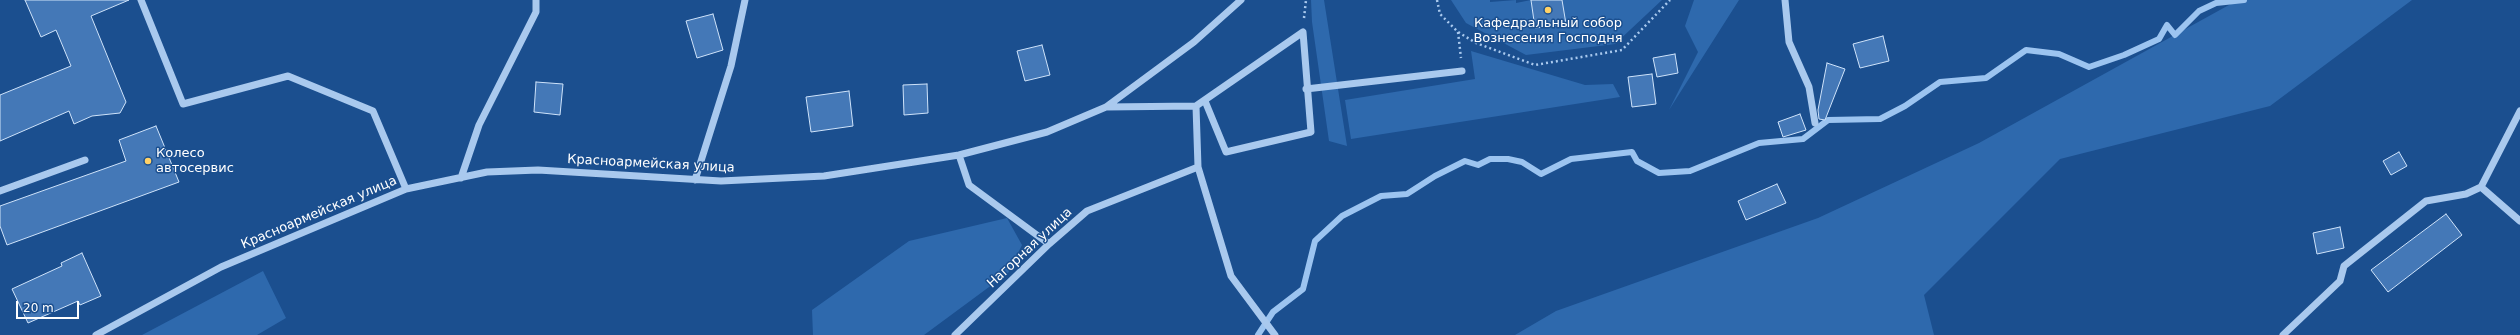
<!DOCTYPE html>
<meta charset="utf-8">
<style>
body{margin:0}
#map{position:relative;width:2520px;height:335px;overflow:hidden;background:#1b4f8f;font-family:"DejaVu Sans",sans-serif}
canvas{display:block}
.scale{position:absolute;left:16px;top:301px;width:63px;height:18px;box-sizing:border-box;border:2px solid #fff;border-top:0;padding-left:5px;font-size:12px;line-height:14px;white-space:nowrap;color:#fff;-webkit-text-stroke:3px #1b4f8f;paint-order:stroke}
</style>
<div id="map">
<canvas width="2520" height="335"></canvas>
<div class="scale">20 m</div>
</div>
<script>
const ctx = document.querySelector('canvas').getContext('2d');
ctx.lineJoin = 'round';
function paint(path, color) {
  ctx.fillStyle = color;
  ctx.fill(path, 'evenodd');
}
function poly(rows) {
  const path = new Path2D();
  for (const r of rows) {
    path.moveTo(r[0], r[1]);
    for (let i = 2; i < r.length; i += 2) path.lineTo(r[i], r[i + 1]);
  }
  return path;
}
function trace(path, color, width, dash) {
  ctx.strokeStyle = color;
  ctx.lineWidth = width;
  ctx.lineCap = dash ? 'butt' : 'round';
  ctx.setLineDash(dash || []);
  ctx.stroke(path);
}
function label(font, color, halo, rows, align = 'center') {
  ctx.font = font + ' "DejaVu Sans",sans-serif';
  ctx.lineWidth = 3;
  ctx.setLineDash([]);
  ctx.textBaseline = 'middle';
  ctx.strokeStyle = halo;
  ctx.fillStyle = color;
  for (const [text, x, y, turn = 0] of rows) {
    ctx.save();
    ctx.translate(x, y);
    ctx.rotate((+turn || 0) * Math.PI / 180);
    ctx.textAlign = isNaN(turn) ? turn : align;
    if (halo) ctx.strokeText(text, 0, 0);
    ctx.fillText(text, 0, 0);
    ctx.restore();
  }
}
const green = poly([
 [1311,0,1324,0,1347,146,1329,141,1312,22],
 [1451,0,1490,0,1490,2,1516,0,1516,3,1531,0,1536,28,1563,25,1565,18,1562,0,1662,0,1615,44,1526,55,1466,23],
 [1694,0,1739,0,1669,110,1698,52,1685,26],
 [2238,0,2412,0,2270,106,2060,159,1924,295,1934,335,1515,335,1556,311,1818,218,1979,143],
 [1471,51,1585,85,1613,84,1620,97,1351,139,1345,100,1475,79],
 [1007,218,1022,245,1008,273,924,335,813,335,812,310,909,241],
 [263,271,286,318,257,335,142,335]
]);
const stream = poly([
 [1258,335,1273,312,1303,289,1315,241,1342,216,1381,196,1407,194,1435,176,1465,161,1478,165,1490,159,1508,159,1522,162,1541,174,1571,159,1632,152,1637,161,1659,173,1690,171,1759,143,1803,139,1828,120,1880,119,1905,106,1940,82,1986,78,2026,50,2059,54,2089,67,2124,55,2159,39,2167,25,2175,35,2199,11,2216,3,2244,0]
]);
const building = poly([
 [25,0,129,0,91,16,126,102,120,113,92,116,74,124,69,111,0,141,0,95,71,66,56,30,41,37,25,0],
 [1531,0,1562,0,1566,24,1535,28,1531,0],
 [713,14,723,50,697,58,686,21,713,14],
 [1883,36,1889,61,1860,68,1853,44,1883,36],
 [1042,45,1050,75,1025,81,1017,51,1042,45],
 [1675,54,1678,73,1657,77,1653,58,1675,54],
 [1827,63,1845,69,1825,120,1819,119,1818,110,1827,63],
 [1652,74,1656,104,1632,107,1628,77,1652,74],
 [536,82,563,84,560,115,534,112,536,82],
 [927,84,928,113,904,115,903,85,927,84],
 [849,91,853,126,811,132,806,97,849,91],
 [1800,114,1806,130,1783,137,1778,122,1800,114],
 [156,126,179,182,7,245,0,226,0,206,126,161,119,140,156,126],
 [2399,152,2407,166,2391,175,2383,161,2399,152],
 [1777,184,1786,203,1746,220,1738,201,1777,184],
 [2446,214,2462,235,2388,292,2371,270,2446,214],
 [2340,227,2344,248,2317,254,2313,233,2340,227],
 [82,253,101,296,80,305,78,301,28,323,12,289,62,266,61,263,82,253]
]);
const path = poly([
 [1437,0,1440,14,1458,32,1476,43,1535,65,1622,50,1670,0],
 [1304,18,1306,0],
 [1458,32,1461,58]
]);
const minor = poly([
 [141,0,183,104,288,76,373,111,406,189],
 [1785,0,1789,42,1809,87,1815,123],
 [1306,89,1462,71],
 [1196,106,1198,167,1231,276,1275,335],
 [1106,107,1196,106,1303,32,1311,132,1226,152,1205,101],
 [959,155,969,185,1049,244],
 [461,178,479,125,536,12,536,0],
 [695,180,731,66,745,0],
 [2481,187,2520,111],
 [0,191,85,160],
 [96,335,221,267,406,189,487,172,538,170,721,181,824,176,959,155,1047,132,1106,107,1194,42,1241,0],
 [955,335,1049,244,1087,211,1198,167],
 [2283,335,2340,281,2344,266,2426,201,2466,194,2481,187,2520,221]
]);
const markers = [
 [1548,10,4,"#ffd166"],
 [148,161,4,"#ffd166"]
];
const poiNames = [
 ["Кафедральный собор",1548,24],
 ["Вознесения Господня",1548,39],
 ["Колесо",156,154,"left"],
 ["автосервис",156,169,"left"]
];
const streetNames = [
 ["Красноармейская улица",651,164,3],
 ["Красноармейская улица",319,213,-23],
 ["Нагорная улица",1030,248,-43]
];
paint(green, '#2e69ad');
trace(stream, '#9cc4f0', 6);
paint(building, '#4478b7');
trace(building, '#cfe3fa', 1);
trace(path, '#a9c9ee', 2.5, [2, 3]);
trace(minor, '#a9c9ee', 7);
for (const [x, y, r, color] of markers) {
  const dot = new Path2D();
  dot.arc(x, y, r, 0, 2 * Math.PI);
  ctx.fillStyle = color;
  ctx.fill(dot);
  trace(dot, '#1b4f8f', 1.5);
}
label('13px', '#fff', '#1b4f8f', poiNames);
label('13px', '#fff', '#1b4f8f', streetNames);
</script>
